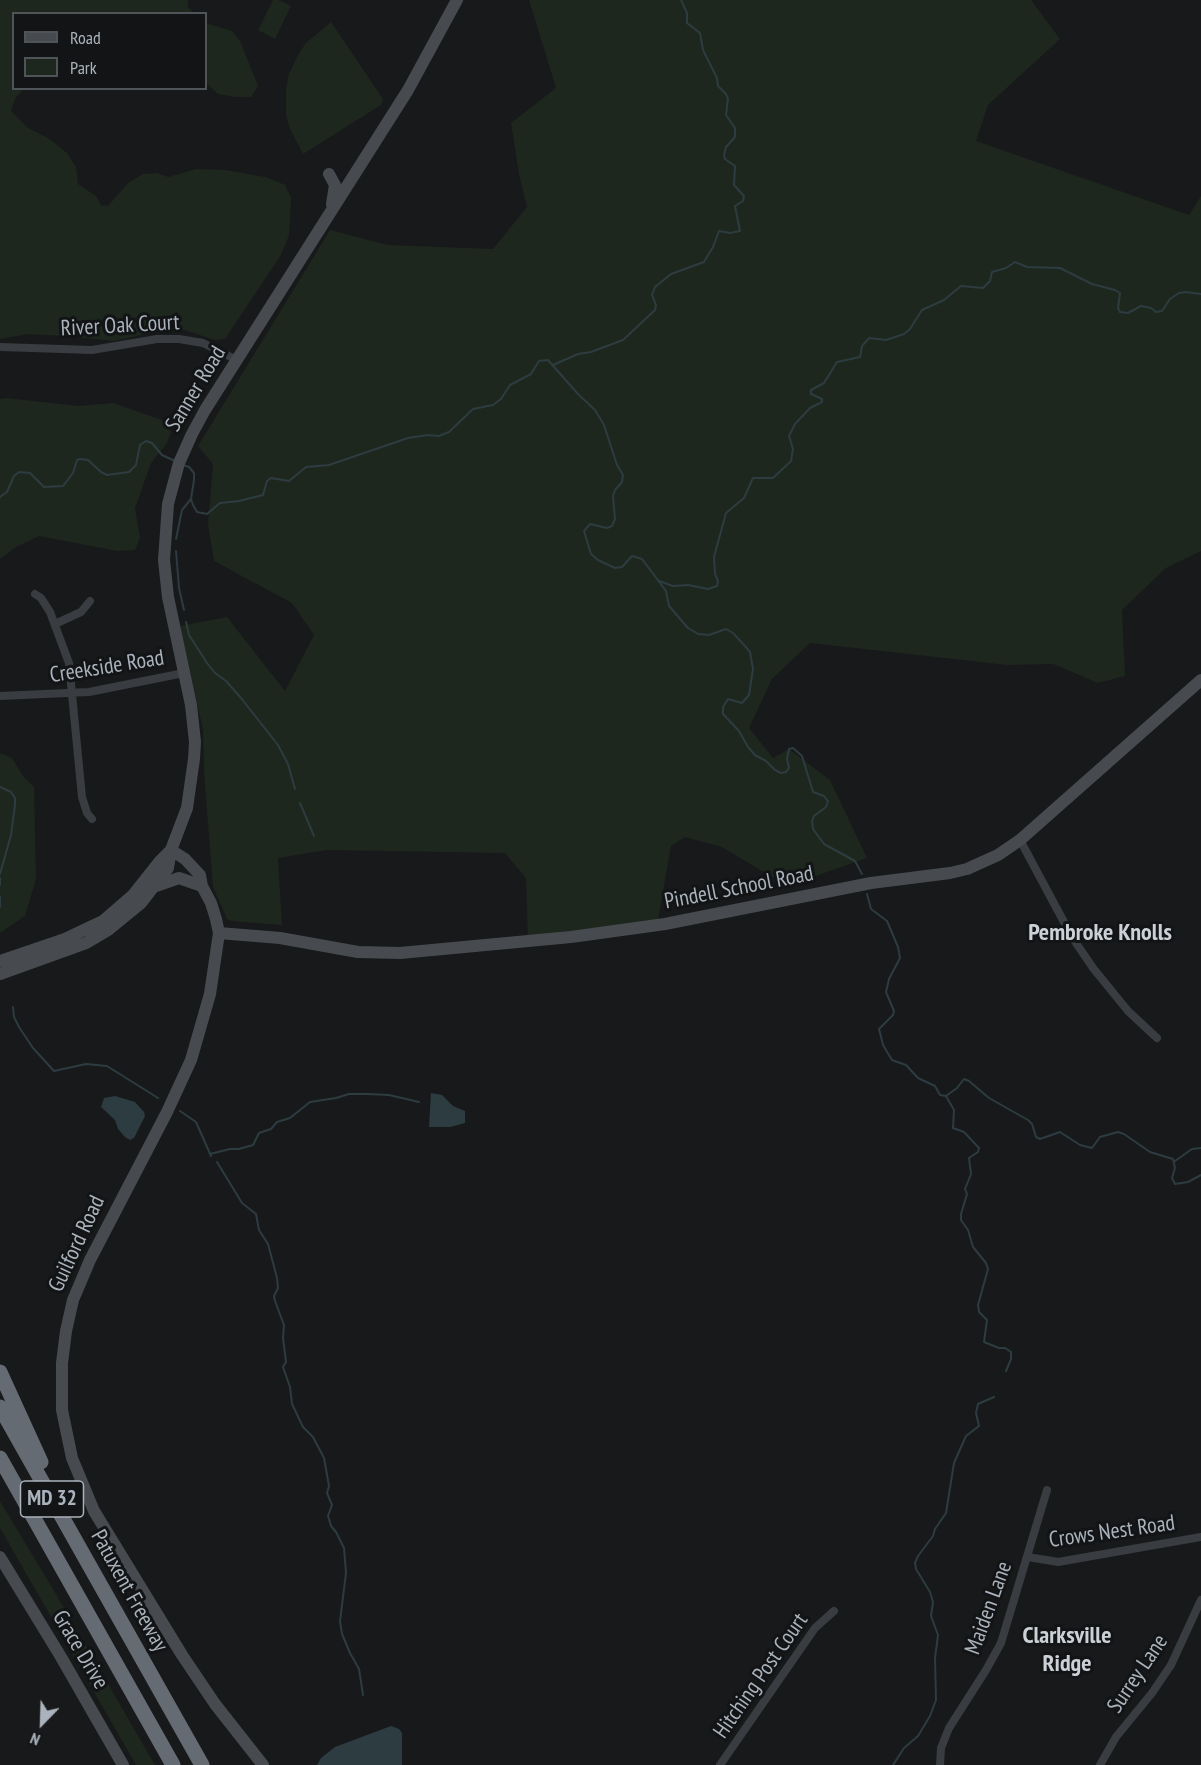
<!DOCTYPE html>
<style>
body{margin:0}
#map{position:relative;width:1201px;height:1765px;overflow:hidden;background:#18191b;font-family:"PT Sans Narrow",sans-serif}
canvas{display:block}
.legend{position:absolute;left:12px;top:12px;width:195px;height:78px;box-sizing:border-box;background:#131416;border:2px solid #4f5458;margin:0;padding:8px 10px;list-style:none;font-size:18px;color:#aab3bc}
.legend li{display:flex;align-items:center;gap:12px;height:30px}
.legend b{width:30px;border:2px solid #4f5458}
.north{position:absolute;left:12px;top:1693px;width:60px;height:60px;-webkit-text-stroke:4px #131416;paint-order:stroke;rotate:203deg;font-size:16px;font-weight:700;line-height:24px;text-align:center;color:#aab3bc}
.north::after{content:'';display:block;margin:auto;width:21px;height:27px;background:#aab3bc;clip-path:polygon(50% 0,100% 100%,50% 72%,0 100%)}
</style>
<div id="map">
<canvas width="1201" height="1765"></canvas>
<ul class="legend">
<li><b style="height:8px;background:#474b50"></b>Road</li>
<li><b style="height:16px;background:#1e271e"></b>Park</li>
</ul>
<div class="north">N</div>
</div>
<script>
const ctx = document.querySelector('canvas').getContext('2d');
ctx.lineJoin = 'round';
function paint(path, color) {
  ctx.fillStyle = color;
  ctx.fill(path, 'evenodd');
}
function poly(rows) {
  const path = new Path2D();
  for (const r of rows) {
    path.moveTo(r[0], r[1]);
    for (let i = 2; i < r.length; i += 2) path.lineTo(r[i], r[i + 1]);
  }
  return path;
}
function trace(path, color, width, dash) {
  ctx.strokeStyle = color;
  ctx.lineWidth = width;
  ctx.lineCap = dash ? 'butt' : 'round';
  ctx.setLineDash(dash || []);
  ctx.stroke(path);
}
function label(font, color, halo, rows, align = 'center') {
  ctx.font = font + ' "PT Sans Narrow",sans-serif';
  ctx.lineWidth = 6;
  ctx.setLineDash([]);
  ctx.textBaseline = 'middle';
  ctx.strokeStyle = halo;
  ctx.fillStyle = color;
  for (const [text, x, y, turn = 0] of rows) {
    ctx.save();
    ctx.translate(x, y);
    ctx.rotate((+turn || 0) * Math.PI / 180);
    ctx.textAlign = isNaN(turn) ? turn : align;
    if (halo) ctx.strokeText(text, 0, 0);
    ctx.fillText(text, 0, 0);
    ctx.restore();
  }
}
const green = poly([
 [0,0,188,0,188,7,194,13,14,14,14,88,23,89,15,99,11,111,28,128,48,138,67,153,76,167,78,184,96,196,101,205,108,206,128,183,143,174,157,173,168,177,196,169,226,170,265,177,285,185,291,198,289,235,281,255,225,339,215,340,185,330,159,331,114,341,67,336,28,334,0,339],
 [273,0,279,0,291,6,275,39,258,30],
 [529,0,1031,0,1060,39,988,105,976,141,1189,215,1201,196,1201,551,1166,568,1122,610,1125,676,1098,683,1053,664,1007,665,810,643,772,679,749,728,773,758,789,749,830,780,867,858,787,886,722,847,685,837,671,846,657,925,528,941,526,878,505,853,327,850,278,858,282,925,232,921,227,919,213,887,204,771,203,730,180,626,227,617,285,691,314,635,292,603,214,561,208,525,213,464,198,446,330,230,388,245,493,249,527,207,519,174,511,123,556,88],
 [331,22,383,99,381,105,303,154,290,129,286,115,286,89,289,74,299,53,306,43],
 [206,23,232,31,240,41,258,86,251,97,235,97,218,94,206,83],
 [6,398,79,406,113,403,162,420,171,432,167,443,151,463,135,508,140,538,135,550,117,551,39,536,16,547,0,559,0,399],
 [0,753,12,758,23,776,34,787,36,879,25,916,0,933],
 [0,1501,53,1589,155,1765,136,1765,0,1528]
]);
const water = poly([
 [431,1093,442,1095,453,1106,465,1111,465,1123,450,1127,429,1127],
 [115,1096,135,1102,144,1112,145,1116,134,1138,130,1140,125,1137,118,1129,115,1120,101,1107,104,1098],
 [391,1726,399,1729,402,1733,402,1765,317,1765,321,1758,335,1747]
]);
const stream = poly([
 [553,365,578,354,591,352,623,340,655,310,656,305,652,295,655,287,671,274,704,262,713,247,719,231,730,233,740,231,735,206,743,201,744,196,734,185,735,166,725,159,724,155,726,147,735,137,735,128,726,115,728,99,726,94,718,86,717,78,703,50,700,33,687,23,687,13,681,0],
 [183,465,189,467,194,473,194,480,191,499,193,505,197,512,207,514,220,503,239,501,263,495,267,481,271,478,289,481,306,467,329,465,408,438,428,435,439,436,449,432,473,409,493,405,501,399,510,385,531,374,539,361,548,360,578,394,595,410,604,425,617,465,623,475,622,482,615,490,613,496,615,519,612,526,607,528,590,524,584,531,591,554,598,560,615,568,622,567,632,556,642,559,666,591,669,606,688,628,698,634,709,635,726,629,733,633,745,646,750,652,753,669,749,695,742,703,728,699,723,707,723,714,739,731,748,747,755,755,766,761,775,770,781,773,786,772,789,768,787,759,789,749,793,748,802,756,813,792,824,796,828,801,826,807,814,816,812,821,813,829,824,844,855,861,862,874],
 [0,497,7,492,14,476,19,472,30,473,44,487,63,486,73,473,77,460,80,459,88,460,101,472,107,475,129,472,136,465,140,445,146,441,152,443,162,455,175,461],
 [176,539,182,510,191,499],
 [176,551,179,588,184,610],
 [659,581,673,586,688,585,708,589,717,586,718,581,715,574,714,557,726,513,744,498,753,478,773,478,791,461,793,449,789,436,795,424,810,408,822,402,822,399,811,394,811,390,824,383,837,362,860,357,862,346,869,338,886,340,904,334,910,329,922,310,944,300,961,286,983,288,990,281,992,272,1006,268,1015,262,1027,267,1060,268,1092,284,1115,290,1120,293,1118,308,1120,312,1128,313,1141,306,1151,308,1156,312,1162,311,1170,299,1179,293,1186,292,1201,294],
 [186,622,189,635,207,663,215,673,226,681,241,698,278,745,288,764,295,789],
 [0,787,11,792,15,798,15,805,11,835,0,874],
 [300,803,314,836],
 [0,878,0,885],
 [867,894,871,909,887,921,898,947,900,958,889,979,886,992,894,1011,893,1015,879,1029,883,1045,892,1060,906,1065,918,1078,935,1086,940,1095,946,1096,950,1093,957,1088,964,1079,969,1081,989,1098,1028,1120,1032,1124,1036,1137,1040,1139,1060,1132,1080,1145,1092,1148,1100,1137,1118,1132,1124,1134,1150,1152,1173,1159,1175,1168,1172,1178,1175,1184,1188,1182,1201,1175],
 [0,897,0,907],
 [13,1007,14,1017,19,1027,33,1048,54,1071,86,1064,107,1066,158,1098],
 [946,1096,954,1110,953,1128,964,1132,979,1148,978,1152,969,1158,971,1174,965,1189,967,1194,961,1214,961,1220,968,1230,973,1247,986,1263,988,1269,978,1305,979,1312,987,1320,984,1342,999,1348,1005,1348,1011,1352,1011,1359,1006,1371],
 [180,1111,196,1122,211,1156],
 [210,1154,230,1149,239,1149,253,1145,259,1133,271,1129,277,1122,290,1118,310,1102,336,1098,349,1094,368,1094,389,1095,419,1102],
 [1175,1161,1192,1149,1201,1148],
 [217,1162,242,1203,256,1214,259,1230,268,1244,277,1278,278,1288,274,1296,275,1301,284,1325,283,1338,286,1362,283,1367,290,1387,292,1404,303,1427,313,1437,324,1458,329,1486,327,1493,332,1505,328,1516,331,1526,336,1532,344,1548,346,1573,340,1621,342,1634,350,1653,359,1669,363,1695],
 [893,1765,904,1748,918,1736,930,1716,936,1700,935,1658,938,1635,931,1616,933,1602,930,1592,916,1569,915,1563,918,1556,933,1536,935,1529,946,1513,954,1463,966,1436,979,1426,976,1413,978,1404,994,1397]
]);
const street = poly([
 [0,347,92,350,157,339,179,339,203,343,237,360],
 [35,594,41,598,50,612,69,663,82,797,87,813,92,819],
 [55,624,81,612,90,601],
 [0,696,89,692,184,673],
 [1020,840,1072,937,1093,968,1128,1011,1157,1038],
 [1028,1557,1058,1562,1201,1537],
 [720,1765,815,1628,834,1611],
 [940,1765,941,1748,949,1728,986,1670,1001,1643,1047,1490],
 [1100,1765,1116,1737,1152,1693,1171,1665,1201,1600]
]);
const secondary = poly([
 [329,174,335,185,332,204],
 [171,850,185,859,200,875,202,886,211,903,216,919,219,933,210,994,191,1060,167,1112,90,1260,73,1300,66,1331,62,1363,62,1410,72,1458,94,1511,182,1655,215,1704,263,1765],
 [156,886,179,878,202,886],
 [219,933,280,938,358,952,400,953,571,937,665,924,871,883,950,873,967,869,998,855,1020,840,1201,680],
 [0,961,65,939,103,921,133,895,160,861,171,850],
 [0,974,86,943,108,930,141,903,168,868,171,850,187,808,194,759,195,742,191,705,168,597,164,560,168,504,179,463,192,434,205,410,408,90,457,0],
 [0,1557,61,1657,123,1765]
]);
const highway = poly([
 [0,1372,41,1462],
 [0,1407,202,1765],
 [0,1458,173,1765]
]);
const shields = [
 [52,1499,63]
];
const shieldNames = [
 ["MD 32",52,1499]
];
const streetNames = [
 ["River Oak Court",120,326,-3],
 ["Sanner Road",196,389,-59],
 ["Creekside Road",107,667,-9],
 ["Pindell School Road",739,888,-11],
 ["Guilford Road",77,1244,-65],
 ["Crows Nest Road",1112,1532,-8],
 ["Patuxent Freeway",129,1591,61],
 ["Maiden Lane",989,1608,-70],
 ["Grace Drive",80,1650,59],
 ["Surrey Lane",1138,1674,-56],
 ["Hitching Post Court",761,1676,-55]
];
const neighbourhoodNames = [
 ["Pembroke Knolls",1100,933],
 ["Clarksville",1067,1636],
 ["Ridge",1067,1664]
];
paint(green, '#1e271e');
paint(water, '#2d3c40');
trace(stream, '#2d3c40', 2);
trace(street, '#393c40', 8);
trace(secondary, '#474b50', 12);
trace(highway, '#656b72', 15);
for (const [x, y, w] of shields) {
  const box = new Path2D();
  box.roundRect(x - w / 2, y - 18, w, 36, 4.5);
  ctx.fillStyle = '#131416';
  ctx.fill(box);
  trace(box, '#aab3bc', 1.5);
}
label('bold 21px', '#aab3bc', null, shieldNames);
label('22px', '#aab3bc', '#131416', streetNames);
label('bold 24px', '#cbd1d7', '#131416', neighbourhoodNames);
</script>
